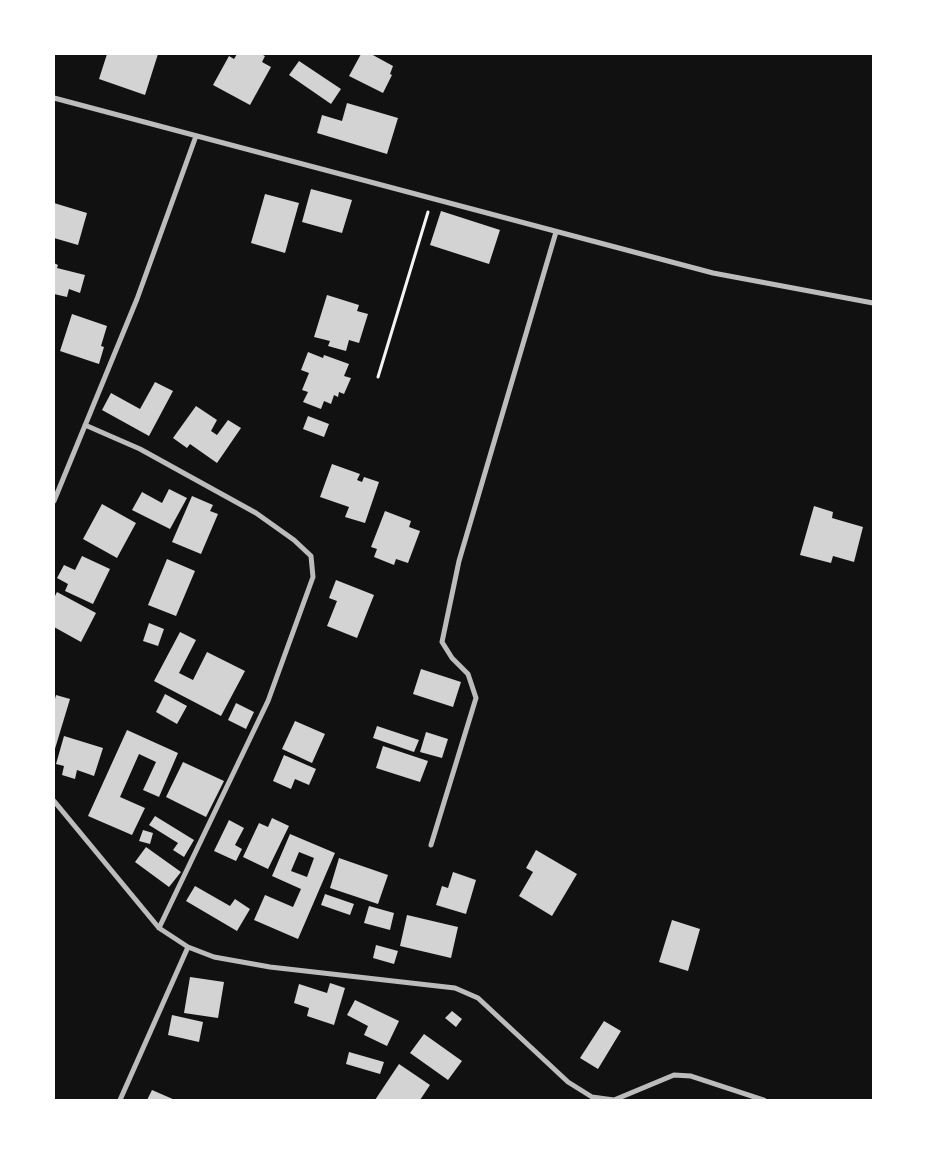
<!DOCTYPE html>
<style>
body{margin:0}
#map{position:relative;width:927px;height:1154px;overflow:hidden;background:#111;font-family:"Alegreya Sans",sans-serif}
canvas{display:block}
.frame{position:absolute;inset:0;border:55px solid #fff;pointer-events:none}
</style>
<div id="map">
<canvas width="927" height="1154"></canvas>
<div class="frame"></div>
</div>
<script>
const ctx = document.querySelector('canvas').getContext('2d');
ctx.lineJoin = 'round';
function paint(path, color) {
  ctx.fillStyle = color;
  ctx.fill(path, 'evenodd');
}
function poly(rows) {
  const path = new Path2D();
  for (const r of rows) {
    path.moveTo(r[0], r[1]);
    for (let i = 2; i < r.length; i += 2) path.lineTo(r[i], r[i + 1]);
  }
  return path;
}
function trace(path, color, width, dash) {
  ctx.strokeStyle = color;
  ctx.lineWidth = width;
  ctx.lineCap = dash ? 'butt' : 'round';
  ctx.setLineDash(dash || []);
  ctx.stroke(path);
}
const building = poly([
 [107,54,158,54,145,95,99,79],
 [237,54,261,54,265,56,262,62,271,67,250,105,213,85,229,56,234,59],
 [361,54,371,54,393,66,390,74,392,75,383,93,349,76],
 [299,61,341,89,331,104,289,75],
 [347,103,398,118,387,154,317,133,322,115,342,121],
 [311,189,352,200,342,233,302,222],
 [265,194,299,203,285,253,251,243],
 [54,203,87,213,78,245,54,238],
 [441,211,500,230,489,264,430,245],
 [54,263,58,265,57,268,85,275,80,293,69,289,67,297,54,294],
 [327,295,359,305,357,311,368,314,359,343,349,340,346,351,328,346,330,341,314,337],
 [72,314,107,326,101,346,104,347,99,364,60,351],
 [308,352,323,358,324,355,349,364,344,376,351,378,344,394,339,392,338,397,334,395,331,404,324,401,321,409,303,402,308,392,302,390,309,373,301,370],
 [155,382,173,391,149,436,102,410,111,393,140,409],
 [196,406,217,420,211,431,217,435,228,420,241,428,217,463,190,444,187,448,173,438],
 [308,416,329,424,324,437,303,429],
 [332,464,360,474,357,480,362,482,364,477,379,482,365,523,345,517,349,507,320,497],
 [169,489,187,498,170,529,132,510,142,492,162,503],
 [192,496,213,505,210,511,218,514,201,554,172,542],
 [102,504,136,523,117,558,83,539],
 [814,506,833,512,832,518,863,527,854,562,833,556,831,563,800,555],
 [385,511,411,521,409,527,420,531,408,563,396,559,394,565,374,557,377,549,371,547],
 [82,556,110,569,93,604,65,591,68,584,57,578,64,565,75,570],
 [167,559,195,571,176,616,148,605],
 [336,580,374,595,357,638,327,626,337,601,329,598],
 [57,592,96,613,81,642,54,627,54,598],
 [149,623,164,629,158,646,143,641],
 [180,632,196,640,179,673,193,680,207,652,245,671,221,716,154,681],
 [421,669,461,682,453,707,413,694],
 [165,694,187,706,177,724,156,712],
 [56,695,70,699,54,752,54,703],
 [236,703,254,712,246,729,228,720],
 [295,721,325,734,312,763,282,749],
 [377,726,419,740,414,752,373,738],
 [127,730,178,753,159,797,143,790,156,762,139,754,120,797,145,808,132,835,88,816],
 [426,732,448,739,442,758,420,752],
 [64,736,103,748,94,776,77,770,75,779,62,775,64,766,56,764],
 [383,746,428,761,420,782,376,768],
 [284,755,316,769,309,785,295,779,291,789,273,781],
 [183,762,224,781,206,817,166,797],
 [155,816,194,840,184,857,173,850,178,843,149,825],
 [272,818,289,826,268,869,243,857,259,823,268,827],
 [229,820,244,828,235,845,242,849,236,861,214,851],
 [143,830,153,833,150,844,139,841],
 [290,834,335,853,298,939,254,920,265,895,293,907,301,889,272,876],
 [299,852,314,858,307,877,291,871],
 [146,847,181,872,169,887,135,862],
 [536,850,577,874,552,916,519,896,533,872,526,868],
 [339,858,388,875,378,904,330,888],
 [453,872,476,880,466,914,436,905,442,886,448,888],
 [195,886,230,906,235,899,250,909,237,931,186,901],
 [325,894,354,904,350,915,321,905],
 [369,906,394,913,390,930,364,923],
 [407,915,458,927,451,958,400,946],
 [672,920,700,929,688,971,659,962],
 [376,945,398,951,394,964,373,958],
 [190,977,224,982,218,1018,184,1013],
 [330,983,345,988,334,1025,307,1016,309,1008,294,1003,299,984,327,993],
 [355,1000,399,1021,387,1046,364,1035,368,1026,347,1015],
 [452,1011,462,1019,456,1027,445,1018],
 [172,1015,203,1022,199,1042,168,1035],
 [604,1021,621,1031,598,1069,580,1058],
 [424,1034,462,1061,448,1080,410,1053],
 [349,1052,384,1062,380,1074,346,1064],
 [399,1064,430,1085,420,1100,375,1100],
 [152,1090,175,1100,147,1100]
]);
const path = poly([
 [378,377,428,212]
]);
const minor = poly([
 [54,98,713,273,873,303],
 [85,425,140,449,256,513,294,540,311,556,313,577,268,701,159,928],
 [54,501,137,299,196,136],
 [54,801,159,928,188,947,214,957,270,967,455,988,478,998,568,1082,592,1097,614,1100,674,1075,691,1076,764,1100],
 [431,845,476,698,468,674,452,658,442,642,459,561,556,232],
 [120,1100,188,947]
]);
paint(building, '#d3d3d3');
trace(path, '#f5f5f5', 3);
trace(minor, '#bcbcbc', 5);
</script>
